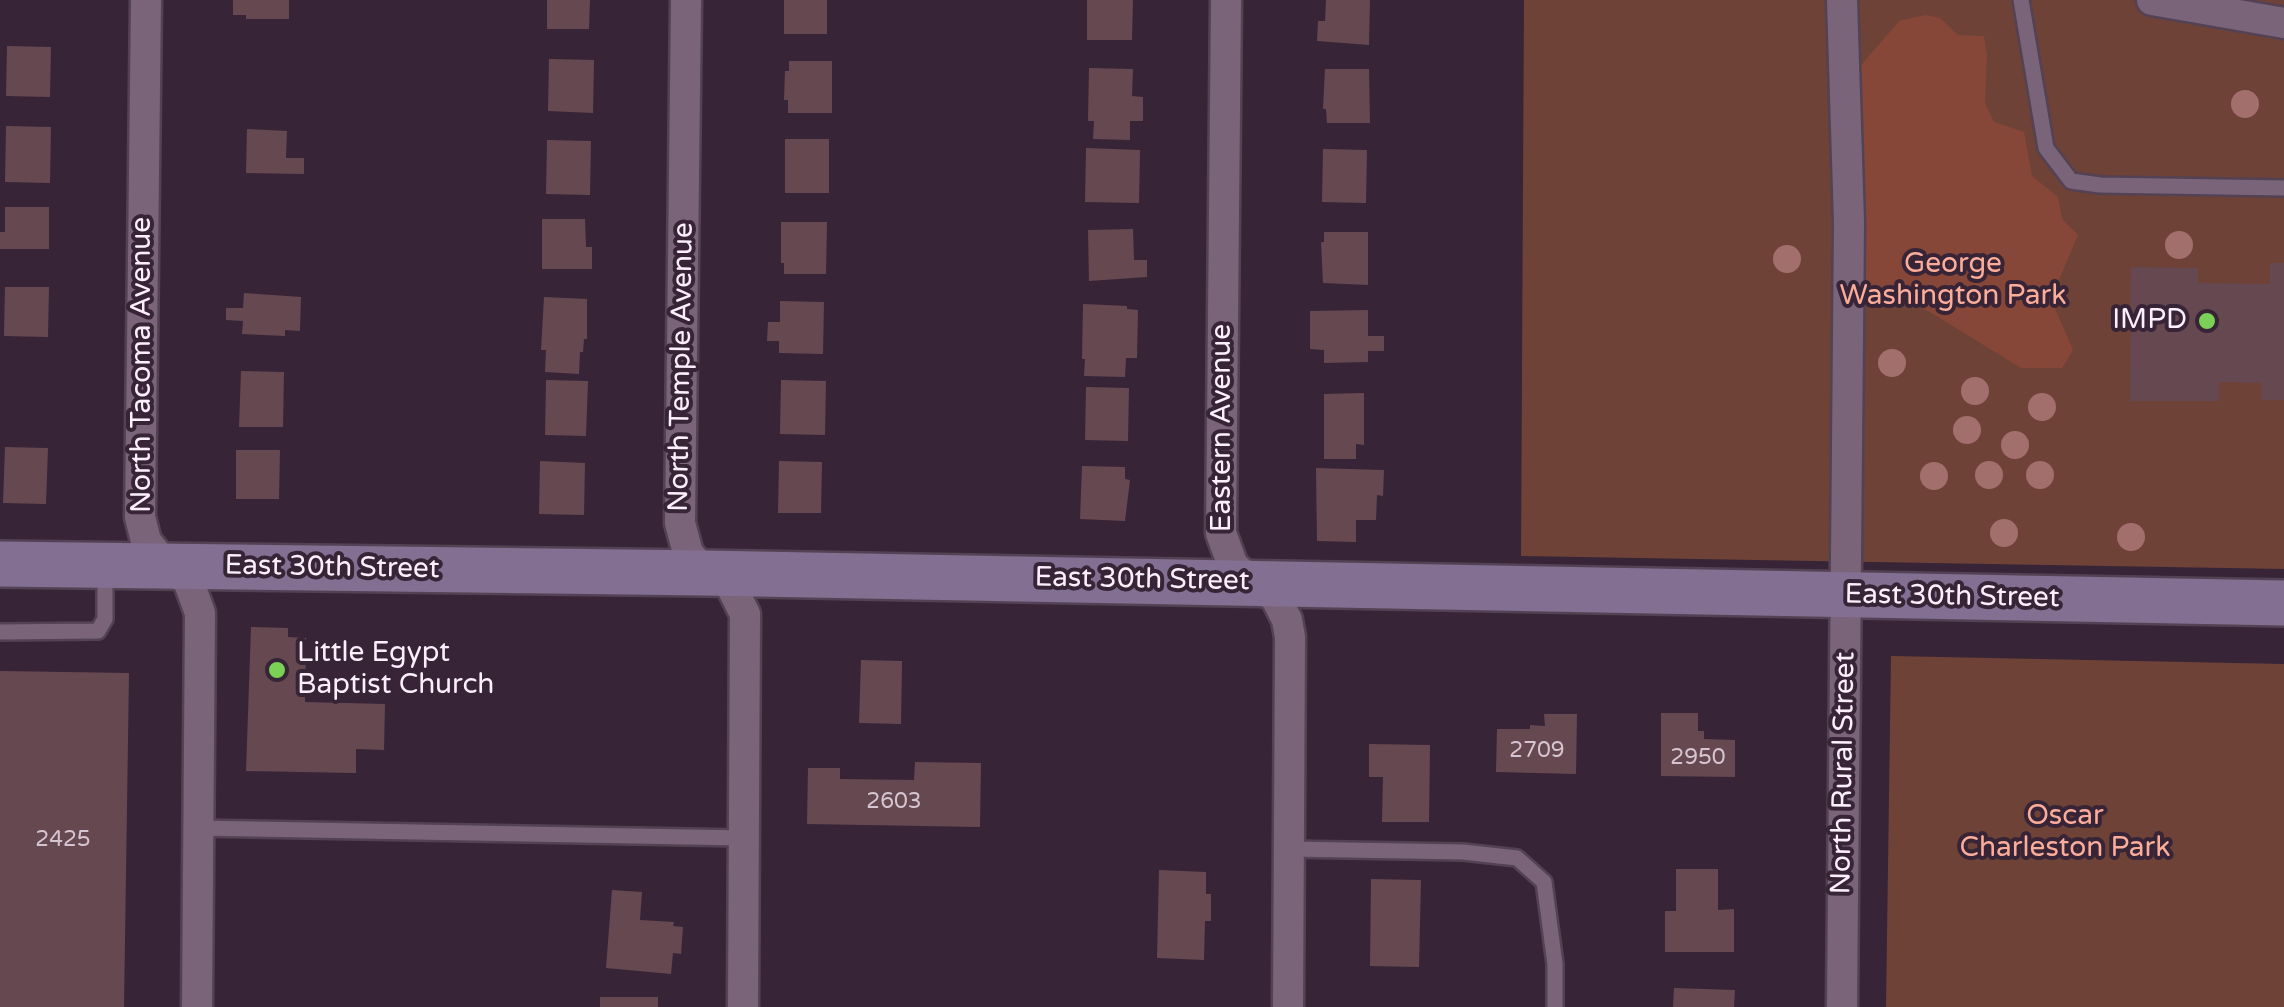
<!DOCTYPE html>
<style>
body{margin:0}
canvas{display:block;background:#372437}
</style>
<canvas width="2284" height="1007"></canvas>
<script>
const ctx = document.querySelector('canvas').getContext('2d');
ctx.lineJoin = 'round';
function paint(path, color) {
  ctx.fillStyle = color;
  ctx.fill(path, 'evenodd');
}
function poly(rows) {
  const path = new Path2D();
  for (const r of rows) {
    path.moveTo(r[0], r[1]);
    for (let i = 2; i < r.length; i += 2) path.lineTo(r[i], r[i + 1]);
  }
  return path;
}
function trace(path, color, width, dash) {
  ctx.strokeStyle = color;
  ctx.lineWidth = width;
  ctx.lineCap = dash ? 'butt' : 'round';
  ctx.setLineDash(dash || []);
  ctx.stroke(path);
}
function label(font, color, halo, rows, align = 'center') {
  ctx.font = font + ' "Varela Round",sans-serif';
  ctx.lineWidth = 8;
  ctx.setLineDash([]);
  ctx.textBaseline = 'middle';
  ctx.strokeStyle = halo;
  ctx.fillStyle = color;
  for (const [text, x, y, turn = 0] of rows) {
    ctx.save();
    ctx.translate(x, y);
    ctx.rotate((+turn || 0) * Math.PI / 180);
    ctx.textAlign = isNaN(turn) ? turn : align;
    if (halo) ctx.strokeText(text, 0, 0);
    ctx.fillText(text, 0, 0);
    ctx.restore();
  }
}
const green = poly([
 [1524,0,2284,0,2284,569,1521,556],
 [1891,656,2284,664,2284,1007,1886,1007]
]);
const forest = poly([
 [1925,15,1940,18,1958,35,1984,36,1987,55,1985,103,1994,122,2024,132,2032,176,2058,197,2062,219,2078,235,2059,280,2053,304,2073,350,2062,368,2021,368,1930,312,1865,285,1857,70,1899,21]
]);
const building = poly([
 [233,0,289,0,289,19,246,19,246,15,233,15],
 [547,0,590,0,589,29,547,29],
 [784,0,827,0,827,34,784,34],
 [1087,0,1133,0,1132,40,1087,40],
 [1326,0,1370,0,1369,45,1317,41,1318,21,1325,21],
 [7,46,51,47,50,97,6,96],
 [549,59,594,60,593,113,548,111],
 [789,61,832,61,832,113,788,113,788,100,784,100,785,71,789,71],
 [1089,68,1133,69,1132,96,1143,97,1143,121,1130,121,1130,140,1093,139,1094,121,1088,121],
 [1325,69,1369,69,1370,123,1327,123,1326,109,1323,109],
 [6,126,51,127,50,183,5,182],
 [247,129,287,131,286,158,304,158,304,174,246,173],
 [785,139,829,139,829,193,785,193],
 [547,140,591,141,590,195,546,194],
 [1086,148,1140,150,1139,203,1085,202],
 [1323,149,1367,150,1366,203,1322,202],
 [5,207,49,207,49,249,0,249,0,232,5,232],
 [542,219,585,219,586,247,592,247,592,269,542,269],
 [781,222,827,222,826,274,784,274,784,263,781,263],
 [1133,229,1134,260,1147,260,1147,277,1089,281,1088,230],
 [1324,232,1368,232,1368,285,1323,283,1321,242,1324,242],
 [2270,263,2284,263,2284,400,2261,400,2261,383,2219,382,2219,401,2130,401,2131,267,2198,268,2198,283,2270,284],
 [5,287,49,287,48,337,4,336],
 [244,293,301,297,300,331,285,330,285,336,242,334,243,321,226,320,226,308,243,308],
 [544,297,587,299,587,339,584,339,583,352,580,352,579,374,545,372,546,350,541,350],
 [780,301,824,302,823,354,779,353,779,341,767,341,768,322,780,322],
 [1083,304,1127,306,1127,309,1138,310,1137,358,1126,358,1125,377,1084,376,1085,359,1082,359],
 [1368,310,1368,336,1384,336,1384,351,1368,351,1368,362,1324,363,1324,350,1310,349,1310,311],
 [241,371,284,372,283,427,239,427],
 [546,380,588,381,586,436,545,435],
 [781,380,826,381,825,435,780,434],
 [1086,387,1129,388,1128,441,1085,440],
 [1364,393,1364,445,1356,444,1356,459,1324,459,1324,394],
 [5,447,48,448,46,504,3,503],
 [236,450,280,450,279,499,236,499],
 [540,461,585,463,584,515,539,514],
 [779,461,822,462,821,513,778,513],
 [1082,466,1125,467,1125,479,1130,480,1125,521,1080,519],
 [1316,468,1384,470,1383,496,1377,495,1376,520,1356,520,1356,542,1317,541],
 [251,627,288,628,288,637,306,638,305,702,385,704,384,750,356,749,356,773,246,771],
 [861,660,902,661,901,724,859,723],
 [0,671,129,673,124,1007,0,1007],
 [1661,713,1698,713,1698,731,1704,731,1704,739,1735,740,1735,777,1661,776],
 [1544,714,1577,714,1576,774,1496,772,1497,729,1530,729,1530,725,1545,726],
 [1369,744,1430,745,1429,822,1382,822,1383,777,1369,777],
 [915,762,981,763,980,827,807,824,808,768,840,768,840,779,914,780],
 [1676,869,1718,869,1718,910,1734,909,1734,952,1665,952,1665,911,1676,911],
 [1159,870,1206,872,1206,894,1211,894,1211,921,1205,921,1204,960,1157,958],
 [1371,879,1421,880,1419,967,1370,966],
 [612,890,642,892,640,920,674,922,673,926,683,927,681,954,673,953,671,974,606,968],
 [1674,988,1735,990,1734,1007,1673,1007],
 [600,997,658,997,658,1007,600,1007]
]);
const lane = poly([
 [2021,0,2046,148,2071,181,2100,185,2284,188],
 [0,632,98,631,105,619,105,570],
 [198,828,744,838],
 [1289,849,1463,852,1517,858,1544,882,1555,964,1555,1007]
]);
const street = poly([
 [146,0,140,517,146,541,166,566,188,580,200,613,197,1007],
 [686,0,680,523,688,553,705,573,730,584,745,614,743,1007],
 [1226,0,1221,533,1233,566,1243,574,1247,582,1275,596,1287,620,1290,637,1288,1007],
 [1842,0,1849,222,1842,1007],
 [2152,0,2284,23]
]);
const secondary = poly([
 [0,564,705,573,2284,603]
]);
const trees = [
 [2245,104],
 [2179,245],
 [1787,259],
 [1892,363],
 [1975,391],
 [2042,407],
 [1967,430],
 [2015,445],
 [1989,475],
 [2040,475],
 [1934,476],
 [2004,533],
 [2131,537]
];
const markers = [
 [2207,321,10,"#7bd156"],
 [277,670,10,"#7bd156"]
];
const numberNames = [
 ["2709",1537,751],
 ["2950",1698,758],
 ["2603",894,802],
 ["2425",63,840]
];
const parkNames = [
 ["George",1953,265],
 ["Washington Park",1953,297],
 ["Oscar",2065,817],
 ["Charleston Park",2065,849]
];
const poiNames = [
 ["IMPD",2187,321],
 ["Little Egypt",297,654,"left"],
 ["Baptist Church",297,686,"left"]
];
const streetNames = [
 ["North Tacoma Avenue",143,365,-90],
 ["North Temple Avenue",682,367,-89],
 ["Eastern Avenue",1223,428,-90],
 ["East 30th Street",332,568,1],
 ["East 30th Street",1142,580,1],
 ["East 30th Street",1952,597,1],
 ["North Rural Street",1844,773,-89]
];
paint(green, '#6e4237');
paint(forest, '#874738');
paint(building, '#664850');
trace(lane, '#534253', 20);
trace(street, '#534253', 35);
trace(secondary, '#534253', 50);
trace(lane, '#7a647a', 15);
trace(street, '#7a647a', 30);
trace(secondary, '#826f91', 45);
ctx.fillStyle = '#a36f6d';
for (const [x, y] of trees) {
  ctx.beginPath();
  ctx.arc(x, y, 14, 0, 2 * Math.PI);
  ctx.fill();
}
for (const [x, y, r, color] of markers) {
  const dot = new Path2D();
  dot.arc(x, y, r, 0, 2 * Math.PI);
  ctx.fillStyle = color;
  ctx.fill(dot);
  trace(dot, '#372437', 4);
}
label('22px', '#d6c5d1', null, numberNames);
label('28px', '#fbad99', '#372437', parkNames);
label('28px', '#fceffc', '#372437', poiNames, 'right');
label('28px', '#fceffc', '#372437', streetNames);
</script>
